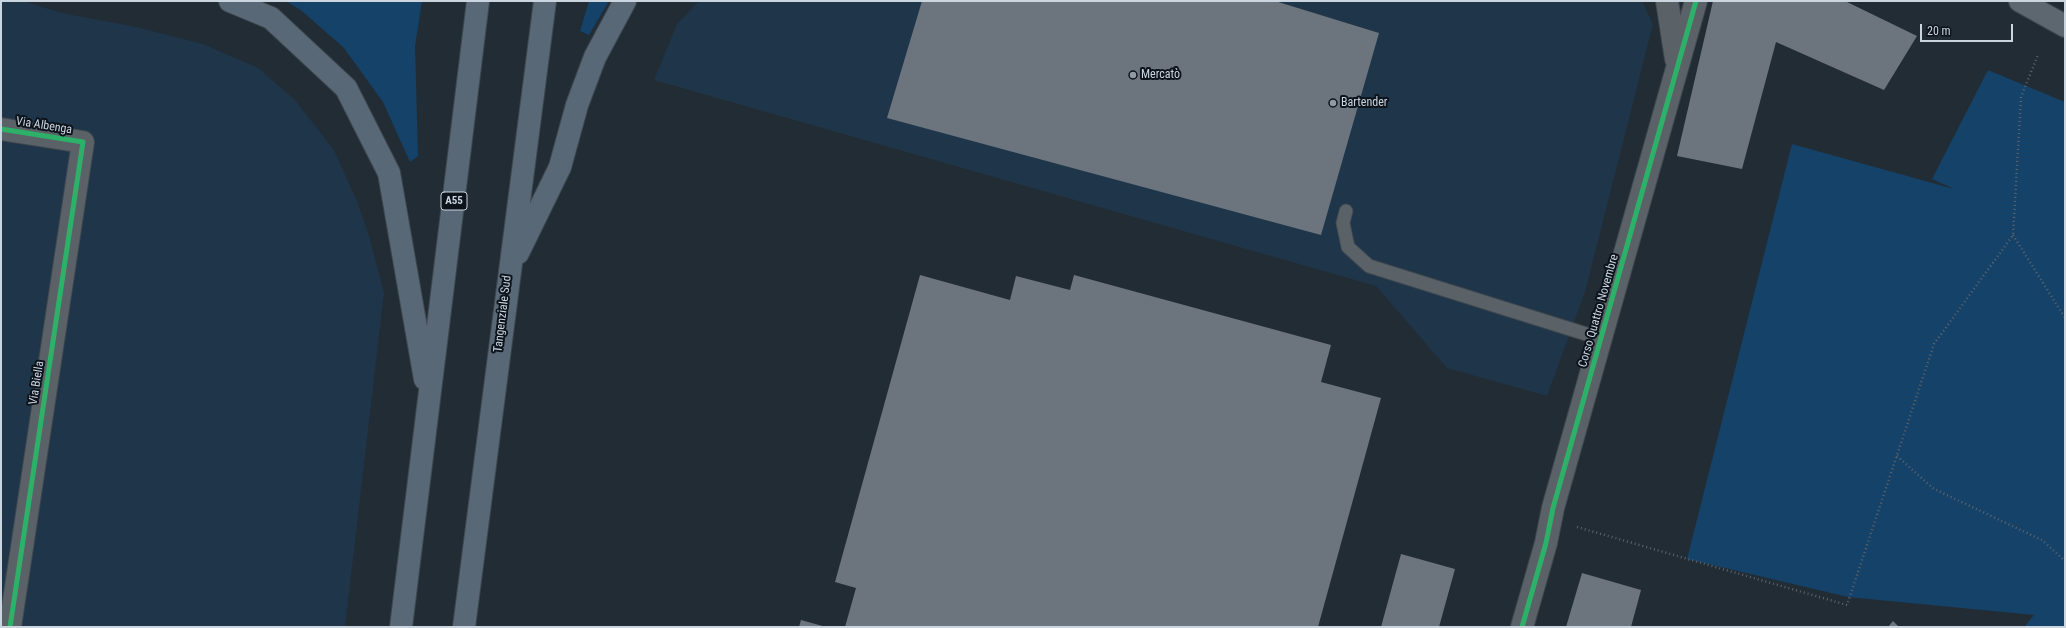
<!DOCTYPE html>
<meta charset="utf-8">
<style>
body{margin:0}
#map{position:relative;width:2066px;height:628px;overflow:hidden;background:#222c35;font-family:"Roboto Condensed",sans-serif}
canvas{display:block}
.frame{position:absolute;inset:0;border:2px solid #cad5e0;pointer-events:none}
.scale{position:absolute;left:1920px;top:24px;width:93px;height:18px;box-sizing:border-box;border:2px solid #cad5e0;border-top:0;padding-left:5px;font-size:12px;line-height:14px;white-space:nowrap;color:#cad5e0;-webkit-text-stroke:3px #0c131b;paint-order:stroke}
</style>
<div id="map">
<canvas width="2066" height="628"></canvas>
<div class="frame"></div>
<div class="scale">20 m</div>
</div>
<script>
const ctx = document.querySelector('canvas').getContext('2d');
ctx.lineJoin = 'round';
function paint(path, color) {
  ctx.fillStyle = color;
  ctx.fill(path, 'evenodd');
}
function poly(rows) {
  const path = new Path2D();
  for (const r of rows) {
    path.moveTo(r[0], r[1]);
    for (let i = 2; i < r.length; i += 2) path.lineTo(r[i], r[i + 1]);
  }
  return path;
}
function trace(path, color, width, dash) {
  ctx.strokeStyle = color;
  ctx.lineWidth = width;
  ctx.lineCap = dash ? 'butt' : 'round';
  ctx.setLineDash(dash || []);
  ctx.stroke(path);
}
function label(font, color, halo, rows, align = 'center') {
  ctx.font = font + ' "Roboto Condensed",sans-serif';
  ctx.lineWidth = 4;
  ctx.setLineDash([]);
  ctx.textBaseline = 'middle';
  ctx.strokeStyle = halo;
  ctx.fillStyle = color;
  for (const [text, x, y, turn = 0] of rows) {
    ctx.save();
    ctx.translate(x, y);
    ctx.rotate((+turn || 0) * Math.PI / 180);
    ctx.textAlign = isNaN(turn) ? turn : align;
    if (halo) ctx.strokeText(text, 0, 0);
    ctx.fillText(text, 0, 0);
    ctx.restore();
  }
}
const built = poly([
 [1,1,23,1,62,13,136,27,203,44,258,68,294,99,334,150,357,201,369,236,384,293,345,627,1,627],
 [699,1,1642,1,1653,24,1585,292,1547,396,1447,368,1376,286,654,80,677,24]
]);
const green = poly([
 [286,1,422,1,415,46,418,156,410,162,383,102,344,48,302,11],
 [589,1,609,1,589,35,580,31],
 [1988,70,2065,102,2065,627,2024,627,2034,615,1848,597,1687,559,1792,144,1954,189,1932,179]
]);
const building = poly([
 [922,1,1275,1,1379,33,1321,235,887,118],
 [1713,1,1845,1,1917,36,1884,90,1776,42,1742,169,1677,156],
 [920,275,1010,300,1016,276,1070,290,1074,275,1331,345,1321,382,1381,398,1318,627,845,627,856,588,835,582],
 [1401,554,1455,569,1439,627,1381,627],
 [1582,573,1641,590,1631,627,1566,627],
 [801,620,826,627,799,627],
 [1893,621,1899,627,1888,627]
]);
const path = poly([
 [2013,235,2065,318],
 [1897,456,1934,489,2042,540,2065,561],
 [1577,527,1847,605,1934,344,2013,235,2021,97,2038,55]
]);
const lane = poly([
 [1346,211,1343,223,1348,247,1369,266,1602,339]
]);
const street = poly([
 [1667,1,1676,59],
 [1,129,83,142,10,627],
 [1522,627,1546,543,1553,508,1696,1]
]);
const secondary = poly([
 [2020,1,2065,26]
]);
const highway = poly([
 [230,1,271,18,346,88,389,173,425,379],
 [518,253,560,167,577,105,595,57,625,1],
 [401,627,478,1],
 [464,627,545,1]
]);
const cycleway = poly([
 [1,129,83,142,10,627],
 [1522,627,1546,543,1553,508,1696,1]
]);
const markers = [
 [1133,75,4,"#8f9aa4"],
 [1333,103,4,"#8f9aa4"]
];
const shields = [
 [454,201,26]
];
const shieldNames = [
 ["A55",454,201]
];
const poiNames = [
 ["Mercatò",1141,75],
 ["Bartender",1341,103]
];
const streetNames = [
 ["Via Albenga",44,126,9],
 ["Corso Quattro Novembre",1599,311,-74],
 ["Tangenziale Sud",503,314,-83],
 ["Via Biella",37,383,-81]
];
paint(built, '#1f3549');
paint(green, '#154268');
paint(building, '#6c757e');
trace(lane, '#3e474f', 15);
trace(street, '#3e474f', 24);
trace(secondary, '#3e474f', 24);
trace(highway, '#3e474f', 24);
trace(path, '#5e646b', 2.5, [1, 3]);
trace(lane, '#5a6268', 13);
trace(street, '#5a6268', 22);
trace(secondary, '#5d6770', 22);
trace(highway, '#596876', 22);
trace(cycleway, '#2db169', 5);
for (const [x, y, r, color] of markers) {
  const dot = new Path2D();
  dot.arc(x, y, r, 0, 2 * Math.PI);
  ctx.fillStyle = color;
  ctx.fill(dot);
  trace(dot, '#0c131b', 1.5);
}
for (const [x, y, w] of shields) {
  const box = new Path2D();
  box.roundRect(x - w / 2, y - 9, w, 18, 3);
  ctx.fillStyle = '#0c131b';
  ctx.fill(box);
  trace(box, '#cad5e0', 1);
}
label('bold 11px', '#cad5e0', null, shieldNames);
label('12px', '#cad5e0', '#0c131b', poiNames, 'left');
label('12px', '#cad5e0', '#0c131b', streetNames);
</script>
